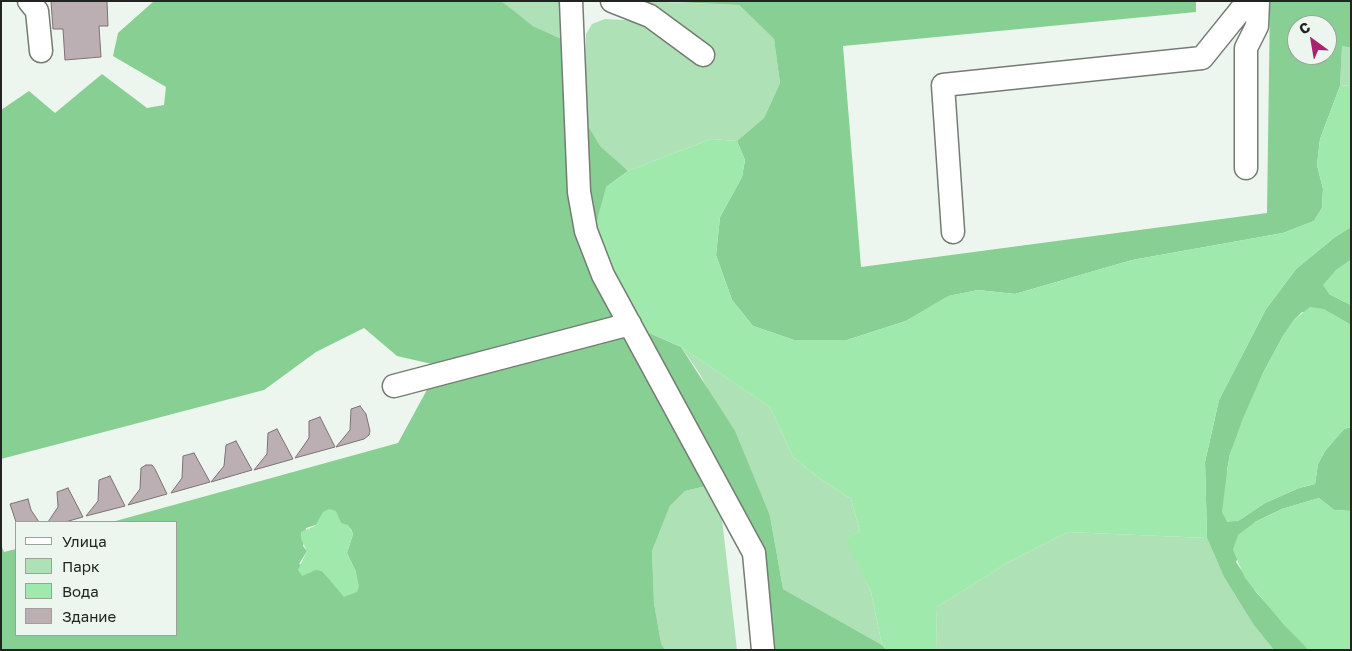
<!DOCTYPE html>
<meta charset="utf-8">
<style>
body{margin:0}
#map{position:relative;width:1352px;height:651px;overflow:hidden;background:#edf6ee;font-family:"Golos Text",sans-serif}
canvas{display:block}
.frame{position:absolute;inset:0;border:2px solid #212421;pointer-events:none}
.legend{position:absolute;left:15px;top:521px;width:162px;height:115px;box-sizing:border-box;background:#edf6ee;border:1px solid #9ba29c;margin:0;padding:6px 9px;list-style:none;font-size:15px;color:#212421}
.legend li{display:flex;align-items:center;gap:10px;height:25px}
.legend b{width:25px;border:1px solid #9ba29c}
.north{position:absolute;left:1287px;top:15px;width:50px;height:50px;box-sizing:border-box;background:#edf6ee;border:1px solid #9ba29c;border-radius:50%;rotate:328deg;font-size:14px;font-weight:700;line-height:20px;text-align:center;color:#212421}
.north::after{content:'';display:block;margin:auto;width:18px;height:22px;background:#a9246e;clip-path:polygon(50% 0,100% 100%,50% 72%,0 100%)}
</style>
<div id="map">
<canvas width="1352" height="651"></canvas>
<div class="frame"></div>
<ul class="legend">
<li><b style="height:6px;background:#fff"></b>Улица</li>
<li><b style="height:14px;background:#aee1b5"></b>Парк</li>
<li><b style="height:14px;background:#a0e9ac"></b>Вода</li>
<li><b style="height:14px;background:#bbafb4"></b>Здание</li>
</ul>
<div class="north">С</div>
</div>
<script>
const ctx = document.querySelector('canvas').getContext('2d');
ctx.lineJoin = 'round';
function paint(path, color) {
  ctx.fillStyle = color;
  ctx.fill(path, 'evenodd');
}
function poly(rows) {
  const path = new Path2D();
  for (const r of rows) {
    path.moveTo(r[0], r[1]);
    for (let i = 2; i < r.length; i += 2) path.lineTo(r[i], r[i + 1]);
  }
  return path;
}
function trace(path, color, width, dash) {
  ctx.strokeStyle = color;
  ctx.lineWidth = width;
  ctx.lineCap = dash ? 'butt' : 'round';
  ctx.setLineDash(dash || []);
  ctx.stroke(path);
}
const green = poly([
 [561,1,566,41,533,26,500,2],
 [639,1,739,5,774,39,780,83,764,118,737,141,711,139,628,171,615,161,601,147,585,121,586,34,592,24,605,19,643,21],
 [1342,46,1351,48,1351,85,1340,86],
 [681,347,770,407,793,457,819,478,851,499,860,531,846,539,871,592,882,645,783,589,770,516,700,374],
 [710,485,721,510,737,650,665,650,661,643,654,603,652,551,670,506,685,491],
 [1068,532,1207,538,1224,577,1253,624,1274,650,936,650,937,607,1007,563]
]);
const forest = poly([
 [154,1,501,1,533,26,566,41,575,196,621,320,445,367,397,356,364,328,316,352,264,390,1,459,1,110,29,91,55,113,102,74,147,108,164,105,166,87,113,56,118,33],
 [652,1,1196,1,1196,12,843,46,861,267,1267,213,1270,1,1351,1,1351,48,1342,46,1340,86,1320,139,1317,165,1323,189,1322,208,1314,221,1283,233,1132,260,1015,294,978,290,949,296,906,321,847,340,794,340,753,326,732,300,716,255,720,217,742,177,745,160,737,141,764,118,780,83,774,39,739,5],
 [1297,25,1327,25,1327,55,1297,55],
 [585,121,601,147,628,171,606,187,604,255,590,231],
 [1351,227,1351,260,1335,271,1329,294,1351,305,1351,325,1332,314,1302,312,1294,320,1283,336,1263,373,1230,454,1227,471,1238,521,1265,503,1299,488,1315,484,1318,464,1325,451,1344,429,1351,427,1351,511,1334,510,1319,498,1282,509,1255,522,1236,562,1256,592,1309,650,1274,650,1253,624,1224,577,1207,538,1205,462,1219,400,1266,309,1296,269,1335,237],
 [638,328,681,347,735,431,770,516,783,589,882,645,887,650,769,650,758,551],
 [627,332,710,485,685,491,670,506,652,551,654,603,661,643,665,650,1,650,1,545,4,552,16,549,16,635,176,635,176,522,112,522,398,443,429,386],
 [338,518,341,523,351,529,353,534,347,553,356,572,327,576,322,571,299,564,307,551,303,546,306,528]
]);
const water = poly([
 [1351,85,1351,227,1335,237,1296,269,1266,309,1219,400,1205,462,1207,538,1068,532,1007,563,937,607,936,650,887,650,882,645,871,592,845,539,860,531,851,499,819,478,793,457,770,407,681,347,638,328,604,255,596,224,606,187,628,171,711,139,737,141,745,160,742,177,720,217,716,255,732,300,753,326,794,340,847,340,906,321,948,296,978,290,1015,294,1132,260,1283,233,1314,221,1322,208,1323,189,1317,165,1320,139,1340,86],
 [1351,260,1351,305,1329,294,1323,285,1335,271],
 [1310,307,1324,309,1351,325,1351,427,1344,429,1325,451,1318,464,1315,484,1299,488,1265,503,1238,521,1227,522,1222,512,1227,471,1230,454,1243,418,1263,373,1283,336,1294,320],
 [1319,498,1334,510,1351,511,1351,650,1309,650,1284,625,1245,578,1233,550,1238,535,1255,522,1282,509],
 [329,509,336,511,341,523,348,525,353,534,347,553,356,572,359,586,357,592,344,597,322,571,316,570,302,576,298,570,307,551,301,539,301,532,315,526,323,512]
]);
const building = poly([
 [51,1,107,1,108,26,99,26,101,57,65,60,63,29,53,29,51,1],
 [360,406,366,414,370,431,369,435,364,439,336,447,350,430,351,409,360,406],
 [320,417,335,447,295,458,309,438,309,421,320,417],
 [277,429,293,459,254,470,267,454,268,433,277,429],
 [236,441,252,470,211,482,224,466,226,445,236,441],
 [194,453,210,482,171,493,182,478,183,456,194,453],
 [146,465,152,465,155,469,167,494,128,505,140,489,141,468,146,465],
 [110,476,125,506,86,516,98,501,99,480,110,476],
 [68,488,83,517,65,522,48,522,58,507,57,492,68,488],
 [28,499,31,510,39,522,16,522,10,504,28,499]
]);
const minor = poly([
 [29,1,37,11,41,51],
 [571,1,579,192,586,231,603,275,754,553,763,650],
 [612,1,650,16,703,55],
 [1246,168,1246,48,1257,26,1258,1],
 [953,232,943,85,1202,58,1248,1],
 [394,386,630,324]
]);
paint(green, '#aee1b5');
paint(forest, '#87cf93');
paint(water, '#a0e9ac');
paint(building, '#bbafb4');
trace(building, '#7c7175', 1);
trace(minor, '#747c74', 25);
trace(minor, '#fff', 22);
</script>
